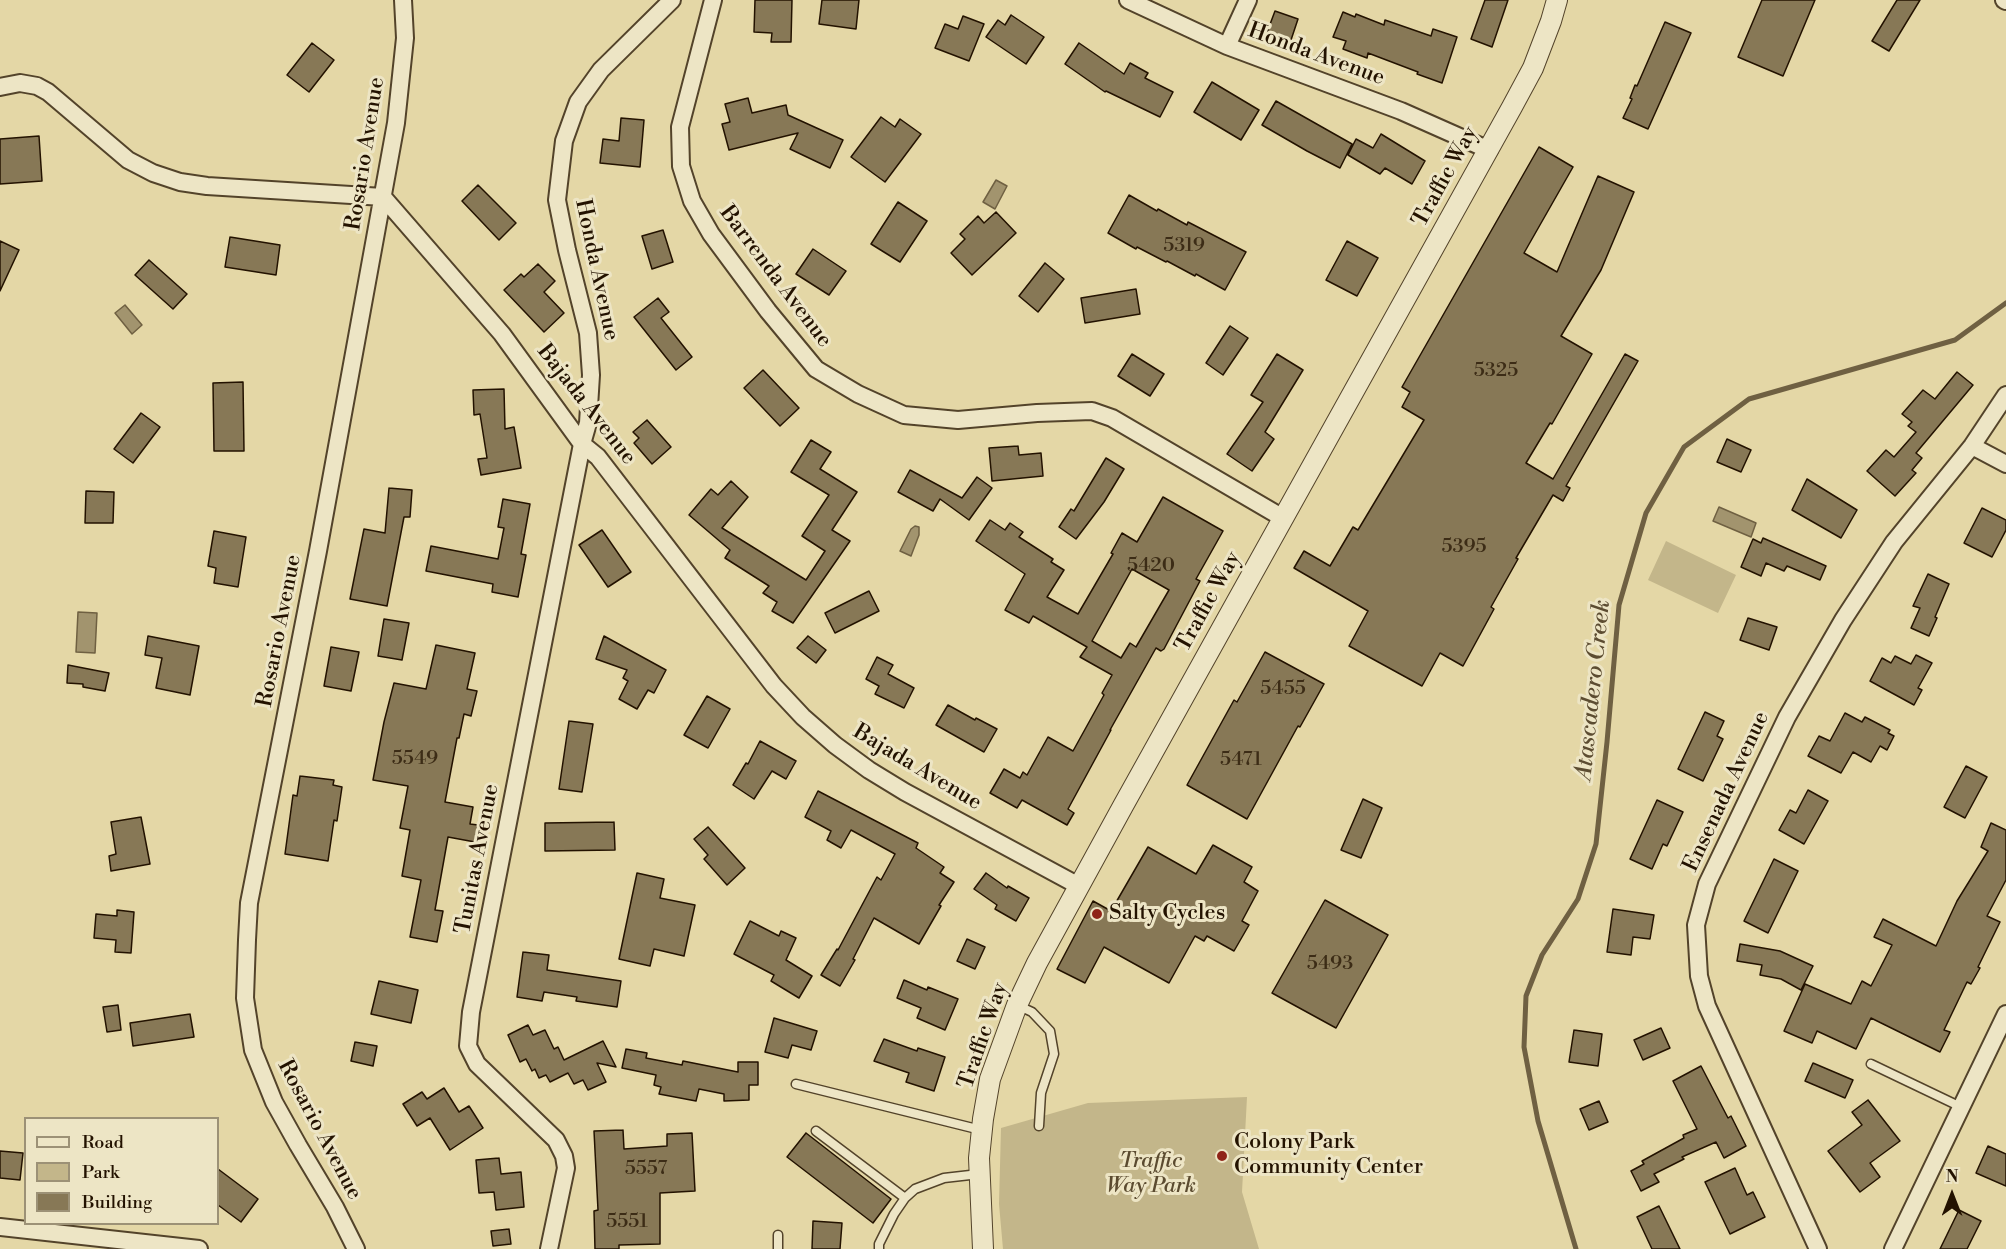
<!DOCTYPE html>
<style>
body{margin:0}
#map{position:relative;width:2006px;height:1249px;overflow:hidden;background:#e4d7a6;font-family:"Libre Bodoni",serif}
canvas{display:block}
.legend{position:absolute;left:24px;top:1117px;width:195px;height:108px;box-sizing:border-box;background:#ede5c5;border:2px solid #9c9176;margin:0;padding:8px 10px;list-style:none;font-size:18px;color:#231200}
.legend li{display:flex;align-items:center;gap:12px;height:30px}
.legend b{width:30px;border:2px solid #9c9176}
.north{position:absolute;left:1922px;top:1165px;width:60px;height:60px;-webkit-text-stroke:4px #ede5c5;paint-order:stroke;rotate:0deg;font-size:16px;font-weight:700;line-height:24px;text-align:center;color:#231200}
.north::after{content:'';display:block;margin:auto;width:21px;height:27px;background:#231200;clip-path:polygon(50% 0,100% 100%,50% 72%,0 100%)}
</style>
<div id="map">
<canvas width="2006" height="1249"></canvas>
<ul class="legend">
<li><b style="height:8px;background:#ede5c5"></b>Road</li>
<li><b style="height:16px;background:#c3b68a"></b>Park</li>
<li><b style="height:16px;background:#877856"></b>Building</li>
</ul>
<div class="north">N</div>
</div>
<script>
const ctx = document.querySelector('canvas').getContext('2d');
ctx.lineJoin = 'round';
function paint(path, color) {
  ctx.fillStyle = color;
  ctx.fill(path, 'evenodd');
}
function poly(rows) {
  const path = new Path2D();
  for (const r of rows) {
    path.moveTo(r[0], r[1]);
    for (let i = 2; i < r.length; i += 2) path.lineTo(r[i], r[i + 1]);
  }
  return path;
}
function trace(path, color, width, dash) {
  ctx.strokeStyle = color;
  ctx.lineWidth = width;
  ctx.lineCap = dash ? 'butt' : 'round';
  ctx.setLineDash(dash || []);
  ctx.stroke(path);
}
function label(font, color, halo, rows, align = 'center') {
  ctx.font = font + ' "Libre Bodoni",serif';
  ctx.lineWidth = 6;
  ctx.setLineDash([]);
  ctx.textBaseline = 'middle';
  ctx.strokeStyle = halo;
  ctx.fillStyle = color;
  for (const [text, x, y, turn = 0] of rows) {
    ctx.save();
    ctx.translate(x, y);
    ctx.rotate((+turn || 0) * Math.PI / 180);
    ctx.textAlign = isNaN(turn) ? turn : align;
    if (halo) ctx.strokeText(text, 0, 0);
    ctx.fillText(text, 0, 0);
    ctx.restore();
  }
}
const green = poly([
 [1666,541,1736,575,1718,613,1648,580],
 [1247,1097,1242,1192,1259,1249,1003,1249,999,1204,1001,1128,1088,1103]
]);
const water = poly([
 [996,180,1007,186,995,209,983,202,996,180],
 [125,305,142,325,132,334,115,313,125,305],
 [1719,507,1756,523,1751,537,1713,521,1719,507],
 [915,526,919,527,919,535,911,556,900,551,911,529,915,526],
 [78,612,97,613,95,653,76,652,78,612]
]);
const stream = poly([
 [1576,1249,1538,1121,1524,1047,1526,996,1542,955,1578,899,1596,844,1607,742,1619,605,1646,513,1684,447,1749,399,1955,340,2006,303]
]);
const building = poly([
 [755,0,792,0,791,42,771,42,772,33,754,32,755,0],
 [822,0,859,0,856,29,819,24,822,0],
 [1485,0,1508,0,1492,47,1471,39,1485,0],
 [1762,0,1815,0,1783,76,1738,57,1762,0],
 [1897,0,1920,0,1889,51,1872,41,1897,0],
 [1275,11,1298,19,1290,43,1266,35,1275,11],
 [1343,12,1355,17,1356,14,1384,25,1385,20,1431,36,1433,29,1457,37,1442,83,1417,74,1418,72,1368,53,1367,58,1343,49,1346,41,1333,37,1343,12],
 [1011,15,1044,37,1026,64,986,37,998,20,1005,25,1011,15],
 [963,16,984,24,969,61,935,48,945,24,958,29,963,16],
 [1665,22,1691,33,1648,129,1623,118,1632,99,1630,98,1635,85,1637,86,1665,22],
 [312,43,334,60,309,92,287,75,312,43],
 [1079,43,1124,74,1130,63,1148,73,1145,78,1173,92,1160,117,1106,91,1105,92,1065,64,1079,43],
 [1212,82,1259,110,1241,140,1194,112,1212,82],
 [748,98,752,113,786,105,788,115,843,140,830,168,790,149,798,133,729,150,722,124,730,122,725,104,748,98],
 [1276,101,1352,144,1340,168,1307,151,1262,125,1276,101],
 [881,117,895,127,900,119,921,134,885,182,851,157,881,117],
 [621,118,644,120,640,167,600,163,603,139,619,141,621,118],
 [1381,134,1425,161,1412,184,1385,168,1380,174,1348,155,1356,139,1373,148,1381,134],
 [39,136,42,181,0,184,0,139,39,136],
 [1539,147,1573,167,1524,253,1557,272,1598,176,1634,192,1601,270,1561,336,1592,354,1552,424,1550,423,1526,463,1553,479,1625,354,1638,361,1566,486,1570,488,1563,501,1553,495,1516,558,1518,559,1491,607,1494,609,1463,666,1440,653,1422,686,1349,646,1368,611,1294,568,1304,551,1330,566,1353,527,1358,530,1424,420,1402,407,1410,392,1402,387,1539,147],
 [478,185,516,223,499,240,462,201,478,185],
 [1129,195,1157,211,1158,209,1187,225,1188,222,1246,252,1225,290,1196,274,1195,276,1167,261,1166,262,1137,247,1136,249,1108,233,1129,195],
 [898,202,927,221,900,262,871,244,898,202],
 [996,212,1016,233,972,275,951,253,965,239,960,234,978,216,984,223,996,212],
 [663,230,673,262,652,269,642,236,663,230],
 [230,237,280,245,276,275,225,267,230,237],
 [0,241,19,250,0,291,0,241],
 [1347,241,1378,258,1357,296,1326,280,1347,241],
 [813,249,846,271,829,295,796,274,813,249],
 [149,260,187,294,173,309,135,275,149,260],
 [1045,263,1064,279,1038,312,1019,296,1045,263],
 [538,264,555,281,544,292,564,313,544,332,504,290,521,274,524,277,538,264],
 [1136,289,1140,314,1085,323,1081,298,1136,289],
 [658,298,669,312,661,318,692,357,676,370,634,317,658,298],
 [1230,326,1248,338,1223,375,1206,363,1230,326],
 [1132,354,1164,374,1150,396,1118,376,1132,354],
 [1277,354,1303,370,1265,432,1274,439,1252,471,1227,454,1263,402,1251,395,1277,354],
 [763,370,799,408,780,426,744,388,763,370],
 [1957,372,1973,385,1916,453,1922,458,1912,470,1916,473,1895,496,1867,471,1886,450,1894,457,1916,432,1908,426,1912,422,1902,414,1923,390,1935,399,1957,372],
 [243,382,244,451,214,451,213,383,243,382],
 [504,389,505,429,514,427,521,468,481,475,478,459,487,458,480,414,474,415,473,390,504,389],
 [141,413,160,427,133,463,114,449,141,413],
 [647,420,671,447,652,464,634,443,639,438,633,432,647,420],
 [1727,439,1751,450,1741,472,1717,462,1727,439],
 [811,440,831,452,820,469,857,492,832,530,850,541,793,623,772,611,777,602,763,593,769,586,725,558,730,550,689,515,711,489,718,495,731,481,748,497,722,528,806,580,825,551,802,536,829,495,791,472,811,440],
 [1018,446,1019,455,1041,453,1043,476,992,481,989,448,1018,446],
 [1106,458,1124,469,1104,502,1076,539,1059,527,1071,509,1074,511,1106,458],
 [910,470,962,498,977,477,992,488,969,520,940,499,933,511,898,492,910,470],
 [1807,479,1857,510,1841,538,1792,510,1807,479],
 [389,488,412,490,410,517,404,517,387,606,350,599,364,529,385,533,389,488],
 [86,491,114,492,113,523,85,523,86,491],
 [1163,497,1223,531,1196,579,1200,581,1164,649,1161,651,1156,648,1110,730,1111,730,1068,809,1074,813,1067,825,1022,800,1017,808,990,793,1004,769,1020,778,1023,772,1027,775,1048,737,1073,751,1104,695,1102,693,1112,675,1080,657,1087,647,1033,616,1029,623,1005,610,1025,574,976,541,990,520,1005,530,1010,523,1023,532,1019,537,1053,559,1051,562,1064,570,1047,597,1078,614,1113,554,1111,553,1122,533,1137,542,1163,497],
 [1132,569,1169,590,1136,647,1130,643,1121,658,1092,641,1132,569],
 [503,499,530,504,521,554,526,555,518,597,492,592,493,584,426,571,431,546,498,559,504,528,498,527,503,499],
 [1982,508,2006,520,2006,530,1992,557,1964,543,1982,508],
 [602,530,631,572,608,587,579,545,602,530],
 [214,531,246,537,238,587,214,583,216,568,208,566,214,531],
 [1763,538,1826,566,1820,580,1787,566,1784,571,1766,563,1761,576,1741,567,1753,539,1761,543,1763,538],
 [1928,574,1949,584,1935,617,1937,618,1929,636,1911,628,1920,608,1913,606,1928,574],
 [869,591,879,611,835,633,825,613,869,591],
 [1748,618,1777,627,1769,650,1740,640,1748,618],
 [384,619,409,623,402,660,378,656,384,619],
 [148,636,199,646,190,695,156,688,162,658,145,655,148,636],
 [604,636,666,670,654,693,648,690,637,709,619,699,628,681,623,678,627,670,596,659,604,636],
 [808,636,826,650,816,663,797,648,808,636],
 [436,645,475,653,467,689,477,691,471,716,464,714,459,738,457,738,445,802,473,807,470,824,478,825,475,842,448,837,435,910,443,911,437,942,410,937,421,880,402,876,410,830,400,828,408,786,373,780,384,722,394,683,426,689,436,645],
 [331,647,359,652,351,691,324,686,331,647],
 [1265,652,1324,684,1300,727,1298,726,1247,819,1187,785,1234,700,1237,702,1265,652],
 [1916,655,1932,663,1918,688,1922,690,1914,705,1870,681,1882,658,1891,663,1895,656,1911,664,1916,655],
 [877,657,893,665,888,674,914,688,904,708,875,694,879,686,866,679,877,657],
 [68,665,109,673,105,691,83,687,83,684,67,683,68,665],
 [707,696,730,709,708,748,684,735,707,696],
 [948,705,975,720,976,718,997,729,984,752,936,725,948,705],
 [1705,712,1724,721,1717,736,1723,739,1703,781,1678,769,1705,712],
 [1845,713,1862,722,1865,717,1890,730,1888,733,1894,736,1887,750,1880,746,1871,762,1853,752,1841,773,1808,756,1819,736,1830,741,1845,713],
 [569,721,593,724,582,792,559,789,569,721],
 [760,741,796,761,786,779,772,771,754,799,733,785,746,763,748,764,760,741],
 [1966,766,1987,777,1965,818,1944,807,1966,766],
 [300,776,334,780,333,785,342,787,337,821,334,820,328,861,285,854,293,795,297,796,300,776],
 [1808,790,1828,801,1804,844,1779,830,1790,810,1796,813,1808,790],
 [818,791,918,843,916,848,944,867,940,873,954,882,939,905,941,906,919,944,874,918,853,959,855,960,840,986,821,975,837,949,838,950,877,877,881,880,895,854,851,830,841,848,827,840,831,831,805,817,818,791],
 [1363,799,1382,808,1361,858,1341,850,1363,799],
 [1657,800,1683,812,1667,846,1663,844,1652,869,1630,859,1657,800],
 [141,817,150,864,111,871,109,856,116,854,111,822,141,817],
 [614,822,615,850,545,851,545,823,614,822],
 [1991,823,2006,830,2006,880,1987,916,2000,922,1978,967,1980,968,1971,984,1967,982,1944,1030,1950,1032,1940,1052,1871,1018,1856,1049,1817,1031,1812,1043,1784,1031,1805,984,1851,1004,1862,981,1871,986,1892,945,1874,937,1883,919,1936,946,1957,901,1988,851,1981,847,1991,823],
 [708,827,745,868,727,885,704,859,708,855,694,839,708,827],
 [1213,845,1252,867,1244,882,1258,891,1242,921,1249,925,1234,951,1207,936,1204,941,1195,936,1169,983,1104,947,1085,983,1057,969,1093,901,1111,911,1148,847,1196,874,1213,845],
 [1774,859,1798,871,1768,933,1744,921,1774,859],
 [637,873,664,879,660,898,695,905,684,956,654,949,650,966,619,959,637,873],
 [986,873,1007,888,1008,886,1029,898,1016,921,995,909,997,905,974,889,986,873],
 [1325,900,1388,935,1336,1028,1272,993,1325,900],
 [1613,909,1654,915,1650,939,1633,937,1631,955,1607,952,1613,909],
 [117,910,134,912,131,953,115,952,116,940,94,938,96,914,117,916,117,910],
 [750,921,779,936,781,931,796,938,786,960,812,976,799,998,771,981,774,975,734,954,750,921],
 [967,939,985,947,975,969,957,961,967,939],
 [1740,944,1780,951,1813,966,1801,990,1781,979,1760,975,1762,965,1737,961,1740,944],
 [523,952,549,955,547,970,621,981,617,1007,576,1001,577,997,544,992,542,1001,517,997,523,952],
 [904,980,927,990,928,987,958,999,945,1030,917,1018,921,1008,897,998,904,980],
 [379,981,418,990,411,1023,371,1014,379,981],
 [118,1005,121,1030,107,1032,103,1007,118,1005],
 [190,1014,194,1037,133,1046,130,1023,190,1014],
 [774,1018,817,1031,811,1050,792,1045,788,1058,765,1052,774,1018],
 [528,1025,533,1035,545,1030,554,1049,558,1047,564,1060,603,1041,616,1067,597,1063,606,1082,588,1090,583,1080,574,1084,568,1073,550,1082,546,1075,539,1078,535,1069,532,1071,526,1059,520,1062,508,1035,528,1025],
 [1661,1028,1670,1048,1643,1060,1634,1040,1661,1028],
 [1574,1030,1602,1034,1598,1066,1569,1062,1574,1030],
 [884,1039,917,1051,918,1048,945,1057,934,1091,906,1082,909,1073,874,1061,884,1039],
 [355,1042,377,1046,373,1066,351,1061,355,1042],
 [626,1049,647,1053,646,1058,682,1065,683,1061,738,1072,738,1062,758,1062,758,1085,749,1085,749,1100,724,1101,724,1094,699,1089,696,1101,659,1094,661,1087,654,1085,656,1075,622,1068,626,1049],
 [1813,1063,1853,1080,1845,1098,1805,1081,1813,1063],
 [1701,1066,1728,1118,1731,1116,1746,1146,1724,1158,1716,1142,1682,1157,1684,1159,1654,1174,1659,1182,1641,1191,1631,1171,1644,1164,1642,1161,1684,1138,1683,1135,1697,1129,1673,1081,1701,1066],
 [444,1088,459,1112,469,1106,483,1128,450,1150,430,1118,417,1126,403,1104,422,1092,427,1099,444,1088],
 [1868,1100,1900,1141,1870,1163,1880,1177,1860,1192,1828,1151,1862,1125,1852,1112,1868,1100],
 [1599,1101,1608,1122,1589,1130,1580,1109,1599,1101],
 [623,1130,624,1149,667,1146,667,1134,692,1133,695,1191,660,1193,660,1244,619,1245,619,1249,595,1249,594,1211,598,1210,594,1131,623,1130],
 [806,1133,891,1199,873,1223,787,1157,806,1133],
 [1988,1146,2006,1154,2006,1186,1976,1173,1988,1146],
 [0,1151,23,1153,20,1180,0,1178,0,1151],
 [499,1158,501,1174,521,1172,524,1207,496,1210,494,1192,479,1193,476,1160,499,1158],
 [1735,1168,1747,1195,1753,1192,1765,1217,1730,1234,1705,1182,1735,1168],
 [218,1169,258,1199,241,1222,218,1205,218,1169],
 [1659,1206,1680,1249,1652,1249,1637,1217,1659,1206],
 [1959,1210,1981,1221,1967,1249,1940,1249,1959,1210],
 [813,1221,842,1223,840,1249,812,1249,813,1221],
 [509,1229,511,1244,493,1246,491,1231,509,1229]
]);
const service = poly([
 [1017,1005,1032,1012,1050,1031,1054,1054,1041,1093,1039,1126],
 [1871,1064,1961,1107],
 [796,1084,981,1130],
 [816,1131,905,1198],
 [778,1249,778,1235],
 [879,1249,879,1244,894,1214,905,1198,915,1189,944,1178,979,1174]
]);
const minor = poly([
 [713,0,680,127,681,166,692,201,711,234,768,311,816,369,858,394,904,415,958,420,1037,413,1092,411,1112,418,1283,518],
 [1128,0,1227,46,1401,111,1489,150],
 [2004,0,2006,1],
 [1227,46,1248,0],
 [0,87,20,83,37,86,48,92,128,160,153,173,180,182,207,186,383,197,502,334,582,444,598,457,774,686,803,717,835,745,869,770,905,792,1079,886],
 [1972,446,2006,464],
 [0,1227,199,1249],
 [356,1249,335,1207,298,1145,274,1102,253,1050,245,998,247,940,249,903,318,551,396,123,405,38,403,0],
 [549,1249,566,1168,564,1156,556,1140,477,1064,468,1046,471,1012,582,444,588,423,591,375,588,333,567,250,557,200,564,141,578,102,601,70,672,0],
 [1818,1249,1707,1006,1699,976,1696,925,1707,884,1787,717,1843,620,1894,542,1972,446,2006,395],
 [1893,1249,2006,1014]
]);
const tertiary = poly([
 [983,1249,979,1158,983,1119,990,1079,1017,1005,1037,963,1123,806,1512,107,1533,68,1551,21,1557,0]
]);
const markers = [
 [1097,914,6,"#8f2418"],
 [1222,1156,6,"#8f2418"]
];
const numberNames = [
 ["5319",1184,246],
 ["5325",1496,371],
 ["5395",1464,547],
 ["5420",1151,566],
 ["5455",1283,689],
 ["5549",415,759],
 ["5471",1241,760],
 ["5493",1330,964],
 ["5557",646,1169],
 ["5551",627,1222]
];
const streetNames = [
 ["Honda Avenue",1316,55,20],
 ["Rosario Avenue",366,154,-81],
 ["Traffic Way",1446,177,-61],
 ["Honda Avenue",596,270,78],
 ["Barrenda Avenue",775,277,53],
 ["Bajada Avenue",586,405,52],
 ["Traffic Way",1209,602,-61],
 ["Rosario Avenue",280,631,-79],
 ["Bajada Avenue",917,768,31],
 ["Ensenada Avenue",1727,792,-65],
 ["Tunitas Avenue",478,859,-79],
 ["Traffic Way",984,1036,-71],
 ["Rosario Avenue",319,1130,62]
];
const poiNames = [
 ["Salty Cycles",1109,914],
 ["Colony Park",1234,1143],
 ["Community Center",1234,1168]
];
const parkNames = [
 ["Traffic",1151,1162],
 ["Way Park",1151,1187]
];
const waterNames = [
 ["Atascadero Creek",1594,690,-84]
];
paint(green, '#c3b68a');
paint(water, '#a2946e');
trace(water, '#6f6042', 1.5);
trace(stream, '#6f6042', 5);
paint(building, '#877856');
trace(building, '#231200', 1.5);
trace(service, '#53432a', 11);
trace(minor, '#53432a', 20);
trace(tertiary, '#53432a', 22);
trace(service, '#ede5c5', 8);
trace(minor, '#ede5c5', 16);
trace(tertiary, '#ede5c5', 20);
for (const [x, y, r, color] of markers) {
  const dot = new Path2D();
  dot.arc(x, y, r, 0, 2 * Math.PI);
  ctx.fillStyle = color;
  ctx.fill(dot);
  trace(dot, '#ede5c5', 2);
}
label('20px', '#3c2c16', null, numberNames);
label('22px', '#231200', '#ede5c5', streetNames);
label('22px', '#231200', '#ede5c5', poiNames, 'left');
label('italic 22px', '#5b4b30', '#ede5c5', parkNames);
label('italic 24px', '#5c4c31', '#ede5c5', waterNames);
</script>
